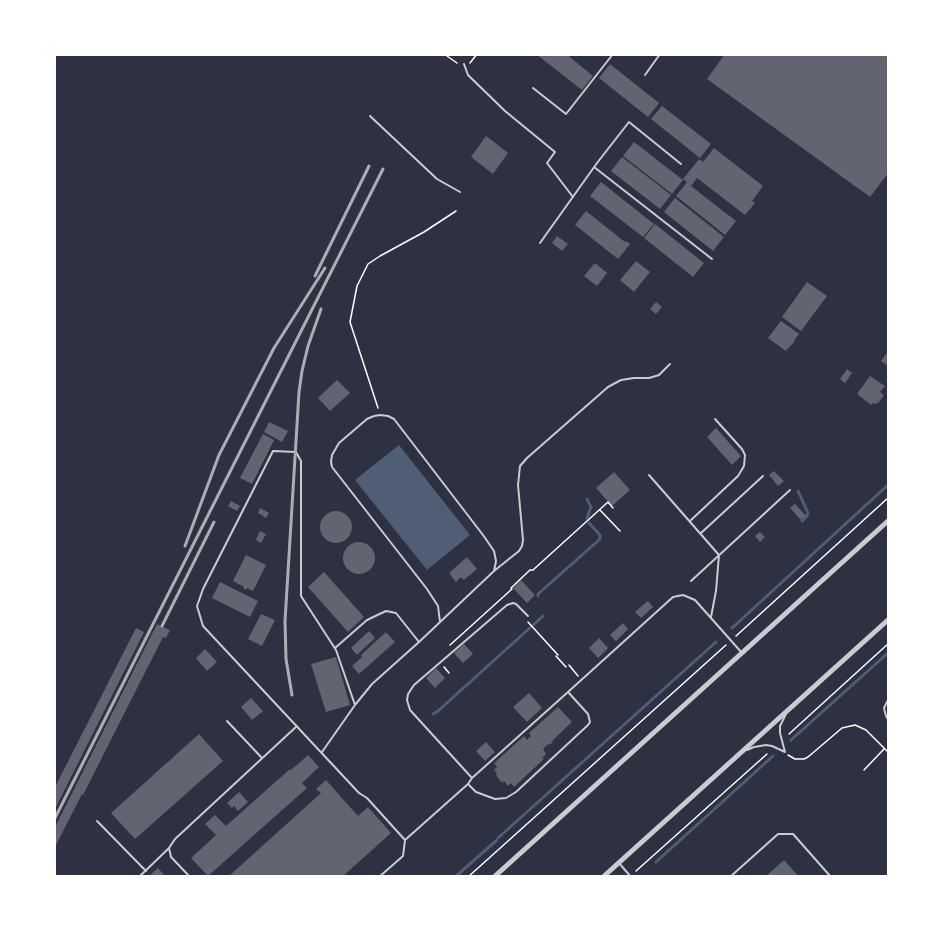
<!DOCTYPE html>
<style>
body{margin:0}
#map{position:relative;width:943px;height:931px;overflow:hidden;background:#2d3142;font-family:"Space Grotesk",sans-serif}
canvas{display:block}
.frame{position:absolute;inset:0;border:56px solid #fff;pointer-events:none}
</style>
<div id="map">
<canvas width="943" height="931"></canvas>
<div class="frame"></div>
</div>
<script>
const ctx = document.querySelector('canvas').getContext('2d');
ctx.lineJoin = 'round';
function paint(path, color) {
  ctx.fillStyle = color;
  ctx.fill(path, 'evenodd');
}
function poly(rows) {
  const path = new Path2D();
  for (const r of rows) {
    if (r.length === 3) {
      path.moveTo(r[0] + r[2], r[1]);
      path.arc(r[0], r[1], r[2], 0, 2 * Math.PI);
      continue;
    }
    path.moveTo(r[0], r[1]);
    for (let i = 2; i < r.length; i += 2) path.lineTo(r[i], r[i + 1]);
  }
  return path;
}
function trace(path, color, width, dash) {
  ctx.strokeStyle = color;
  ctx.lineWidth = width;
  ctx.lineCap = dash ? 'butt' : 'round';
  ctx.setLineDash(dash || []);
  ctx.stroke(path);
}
const water = poly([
 [399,445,470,535,427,570,355,480]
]);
const stream = poly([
 [798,491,808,513,807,516,802,521],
 [587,518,591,507,587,499],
 [538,596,538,594,600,539,600,535,589,523],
 [732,628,889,484],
 [433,714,438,711,543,616],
 [791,740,889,652],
 [498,838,716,642],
 [656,862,773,756],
 [455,877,497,840]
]);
const building = poly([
 [536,54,566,54,593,76,582,90],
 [725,54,889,54,889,172,870,197,707,79],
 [610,64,659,103,648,117,599,78],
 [662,106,711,144,700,158,651,119],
 [486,136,508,153,493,174,471,157],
 [634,142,683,180,672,194,623,156],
 [714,148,763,186,752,201,755,203,745,215,697,178,691,186,736,221,725,235,676,196,687,182,683,179,699,159,703,162],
 [622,157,671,195,660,209,611,171],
 [601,182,654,224,643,237,590,196],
 [675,198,724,237,713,251,664,212],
 [586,211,625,242,626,241,630,244,618,259,575,225],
 [655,224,704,263,693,277,644,238],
 [557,236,568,244,562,251,552,243],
 [636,261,650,272,634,292,620,280],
 [595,263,607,273,597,286,584,276],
 [807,282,827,296,801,331,782,317],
 [656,302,662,307,656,314,650,309],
 [781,321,799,334,794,341,795,341,786,351,768,338],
 [889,350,889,367,881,361],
 [847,369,852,373,845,383,840,379],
 [870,376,885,386,880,392,884,395,879,402,876,404,873,403,871,405,857,394],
 [337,380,350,393,330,411,318,398],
 [269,422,288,431,282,442,264,432],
 [716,428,741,456,732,465,707,437],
 [263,434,274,440,252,484,240,478],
 [774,471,784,481,778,486,769,475],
 [614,472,630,490,612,506,596,488],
 [231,501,240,506,237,511,228,506],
 [795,504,806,516,801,520,790,508],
 [260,508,269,513,266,518,258,513],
 [336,527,16],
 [260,531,266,534,261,543,256,540],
 [760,532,765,537,760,542,755,536],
 [359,558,16],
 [246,555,266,565,253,591,247,588,246,590,243,588,244,587,233,581],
 [467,557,477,569,464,580,461,577,456,582,449,573],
 [324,572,364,617,348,632,308,587],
 [521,580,535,595,527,603,513,588],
 [220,582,258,601,250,617,212,598],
 [648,601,653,607,641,618,635,612],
 [261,614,275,620,262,646,248,639],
 [623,623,628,629,616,641,610,635],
 [157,624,170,630,166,638,163,637,83,795,82,794,54,849,54,829],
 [136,628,144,632,54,811,54,789],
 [369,631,375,638,357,655,351,648],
 [386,632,395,642,359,674,352,666,362,657,361,655],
 [599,638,608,648,598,658,589,648],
 [464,644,473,654,463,663,454,653],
 [205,649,217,662,207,671,196,658],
 [336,657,350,705,326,712,311,664],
 [436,668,445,678,435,688,426,678],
 [529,693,542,708,527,722,513,707],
 [251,698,263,711,252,720,241,707],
 [558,707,572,722,552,741,553,742,549,745,548,744,543,749,546,754,543,757,541,756,544,759,514,787,511,783,508,786,504,781,502,783,496,775,497,773,494,770,497,767,494,763,524,736,527,740,531,736,529,733],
 [199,734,223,761,135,839,111,813],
 [486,742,495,752,485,761,476,751],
 [308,755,319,767,302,783,307,788,208,876,191,858,216,835,205,824,215,815,226,826,290,769,291,770],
 [326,780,358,816,368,807,391,833,342,877,228,877,321,793,316,789],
 [239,792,248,802,238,811,234,806,232,808,227,803],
 [784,860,799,877,765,877],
 [158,868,164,875,161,877,148,877]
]);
const path = poly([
 [447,54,447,56,457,63],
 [470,63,477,54],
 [378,408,350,322,357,286,368,264,380,256,424,232,456,211],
 [888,422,889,422],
 [600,510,620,531],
 [528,622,558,655],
 [736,636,889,497],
 [450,645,512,589,511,588,530,570,533,570,608,502,613,508],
 [556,656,566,667],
 [569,665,578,676],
 [444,667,449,673],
 [789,734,889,643],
 [788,755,795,759,804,759,808,757,842,728,855,725,866,730,889,753],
 [864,770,884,749],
 [636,871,767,754],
 [468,877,726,645]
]);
const service = poly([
 [464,64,468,75,505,111,555,152,547,163,573,197],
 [645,75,660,54],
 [533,88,566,114,613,54],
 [370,116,437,179,460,192],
 [594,167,712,259],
 [540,243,597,163,629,122,681,164],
 [649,475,719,555,716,591,711,617],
 [690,521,738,476,744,466,745,455,742,449,715,419],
 [701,533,763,476],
 [691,581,790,490],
 [440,622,438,606,427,589,332,467,331,462,332,455,339,443,367,419,374,416,380,415,388,416,394,419,483,535,494,551,496,561,494,571],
 [419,642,494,571,519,551,522,546,523,540,518,485,520,466,527,458,608,387,621,380,634,378,649,378,659,375,670,364],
 [335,648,367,620,386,611,396,613,419,642,372,684,355,705],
 [889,698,884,708,886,716,889,721],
 [227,721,262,758],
 [747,750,754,747,766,745,772,746,785,752,780,733,780,726,786,714],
 [322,752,355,705,336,650,301,596,301,461,296,452,273,451,203,589,197,606,203,626,359,793,367,798,405,840,403,856,379,877],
 [472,778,410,710,407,700,408,694,414,685,507,605,513,603,516,604,528,616],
 [468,784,476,792,495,799,506,798,516,792,588,725,590,722,588,714,568,692,673,597,683,595,695,600,742,653],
 [97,821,146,871],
 [405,840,468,784,472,778,568,692],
 [619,863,631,877],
 [139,877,169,848],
 [190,877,171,857,169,848,175,839,297,726],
 [730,877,778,834,793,834,831,877]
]);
const tertiary = poly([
 [494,877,889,520],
 [603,877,889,619]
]);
const rail = poly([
 [315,276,369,166],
 [185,546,219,455,274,348,325,268],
 [162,626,214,522],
 [292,695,286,659,285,621,299,392,302,371,308,346,321,309],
 [54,820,383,169]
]);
paint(water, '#4f5d75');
trace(stream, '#4f5d75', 3);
paint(building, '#626471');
trace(path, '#fff', 1.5);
trace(service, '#caccd0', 2);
trace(tertiary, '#caccd0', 5);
trace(rail, '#abadb3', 3);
</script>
